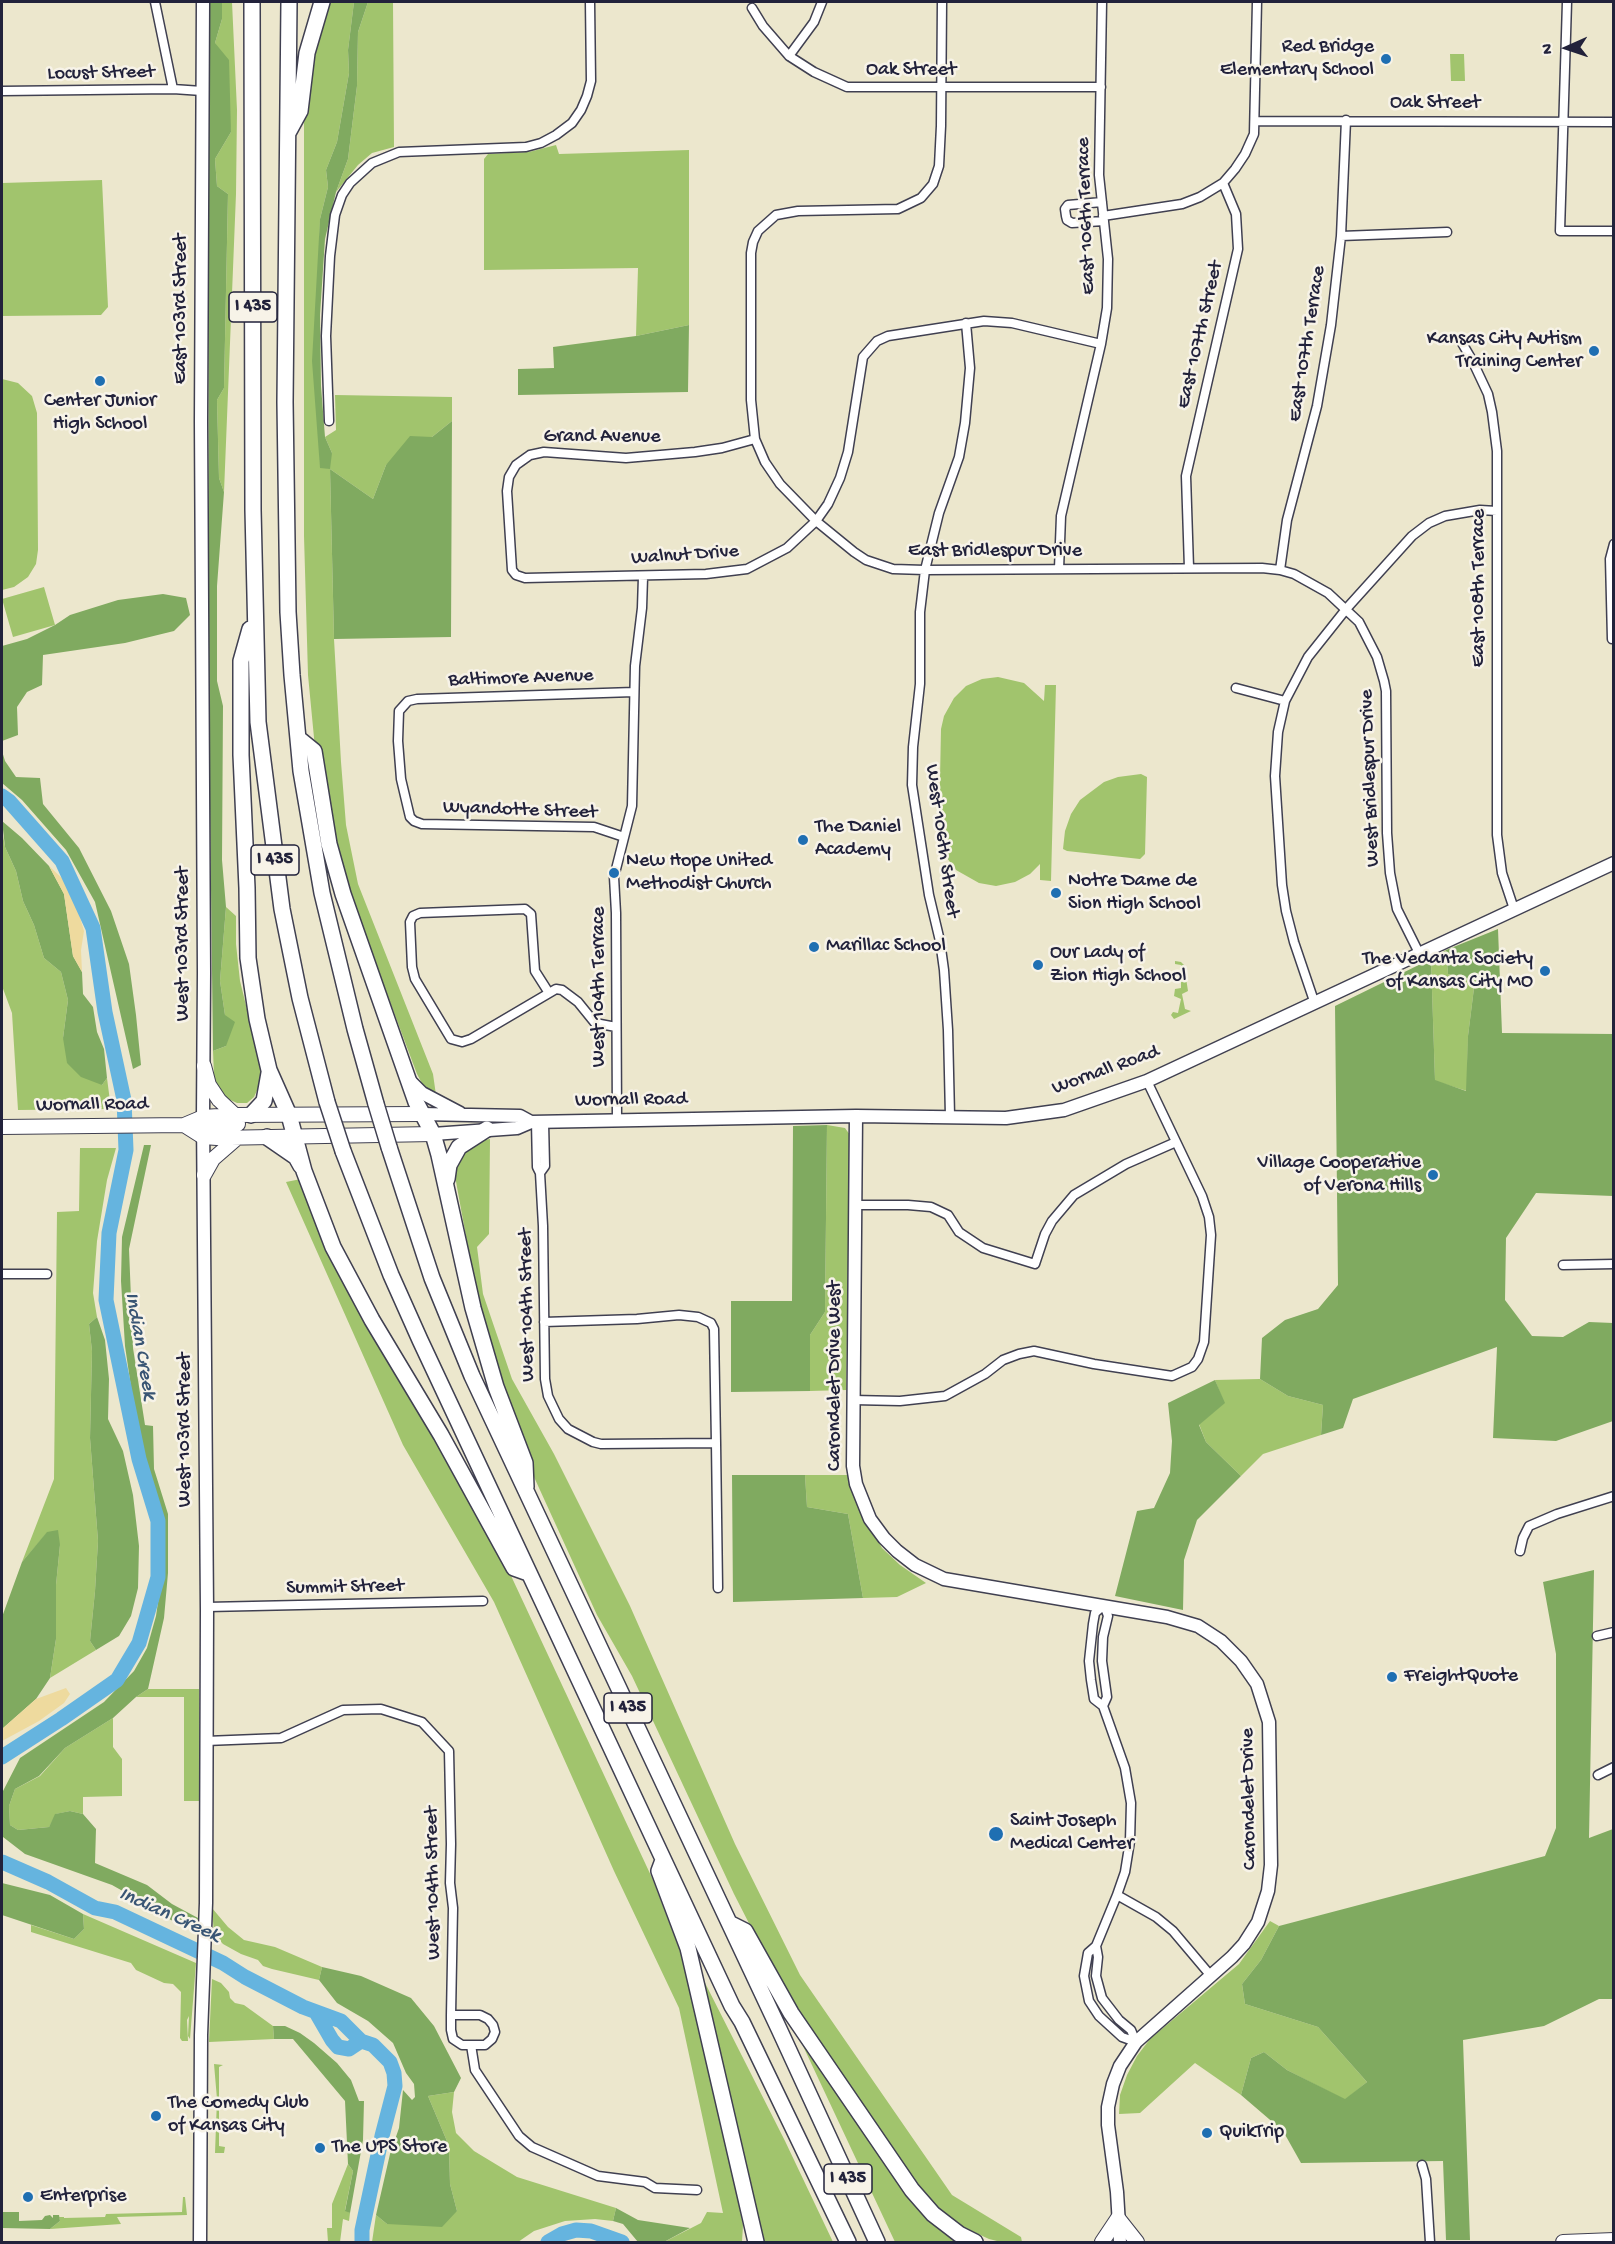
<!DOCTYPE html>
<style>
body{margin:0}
#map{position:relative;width:1615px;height:2244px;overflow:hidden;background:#ece7cd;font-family:"Gochi Hand",sans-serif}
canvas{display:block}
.frame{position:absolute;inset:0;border:3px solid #22223b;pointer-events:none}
.north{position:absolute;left:1537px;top:18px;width:60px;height:60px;-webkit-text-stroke:4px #f7f3e8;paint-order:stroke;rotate:267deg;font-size:16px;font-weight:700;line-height:24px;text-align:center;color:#22223b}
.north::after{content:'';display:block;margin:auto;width:21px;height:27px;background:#22223b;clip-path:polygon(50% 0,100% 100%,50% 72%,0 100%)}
</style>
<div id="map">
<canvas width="1615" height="2244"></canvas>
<div class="frame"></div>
<div class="north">N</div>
</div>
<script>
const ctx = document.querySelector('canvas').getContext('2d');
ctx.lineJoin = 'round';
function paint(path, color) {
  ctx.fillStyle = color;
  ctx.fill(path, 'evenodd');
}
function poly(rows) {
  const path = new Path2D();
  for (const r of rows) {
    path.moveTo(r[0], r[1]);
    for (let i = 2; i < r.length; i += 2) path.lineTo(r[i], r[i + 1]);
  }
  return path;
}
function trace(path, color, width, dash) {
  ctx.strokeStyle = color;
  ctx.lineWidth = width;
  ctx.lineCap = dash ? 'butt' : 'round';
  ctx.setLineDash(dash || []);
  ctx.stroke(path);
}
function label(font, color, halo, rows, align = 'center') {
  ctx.font = font + ' "Gochi Hand",sans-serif';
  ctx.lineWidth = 5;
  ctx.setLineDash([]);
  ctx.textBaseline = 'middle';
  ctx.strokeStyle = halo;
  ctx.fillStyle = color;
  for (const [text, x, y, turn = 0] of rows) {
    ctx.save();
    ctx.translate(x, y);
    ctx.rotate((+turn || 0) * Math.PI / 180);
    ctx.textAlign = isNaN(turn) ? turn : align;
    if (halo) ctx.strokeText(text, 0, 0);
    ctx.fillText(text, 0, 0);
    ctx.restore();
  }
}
const green = poly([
 [222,2,232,2,237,110,236,194,224,492,219,478,217,400,224,388,228,194,217,186,215,159,231,132,215,43,222,19],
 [326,2,354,2,348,50,349,73,337,142,326,170,328,187,320,219,319,262,320,468,332,453,325,437,336,430,335,395,452,397,452,421,432,437,386,465,373,499,330,469,334,639,341,762,346,825,358,884,433,1074,436,1095,425,1089,417,1074,350,895,328,816,315,748,308,675,304,536,304,123,310,74],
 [368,2,393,2,394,147,372,153,358,165,336,192,348,159,357,86,358,32],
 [1450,54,1464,54,1465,81,1451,81],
 [556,145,559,154,689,150,689,325,636,336,638,268,484,270,484,159,488,154,529,152],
 [102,180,108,307,101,315,2,316,2,183],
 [2,379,18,383,32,396,37,413,38,550,36,564,28,577,14,587,2,590],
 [44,587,55,625,13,637,2,599],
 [998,677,1024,683,1044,701,1045,685,1056,685,1051,881,1040,880,1040,864,1030,874,1015,882,996,886,979,883,956,870,947,858,941,844,939,829,941,729,944,716,954,698,966,686,982,679],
 [1141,774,1147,777,1145,854,1140,859,1067,851,1063,849,1065,831,1071,814,1080,800,1104,782,1118,777],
 [2,829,5,847,16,871,23,901,34,925,44,958,61,972,68,1000,63,1038,102,1085,107,1078,111,1109,18,1110,12,1013,2,986],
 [226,907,236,916,236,944,240,981,262,1070,260,1084,254,1097,247,1103,237,1103,226,1098,219,1090,214,1076,213,1051,226,1046,225,1015,220,981],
 [1446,950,1448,974,1475,980,1468,1036,1467,1091,1435,1081,1431,959],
 [1175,961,1181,962,1184,965,1188,991,1182,994,1185,1009,1191,1011,1174,1019,1171,1015,1173,1012,1178,1013,1181,999,1174,996,1175,989,1181,988,1181,965,1175,964],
 [827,1125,845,1128,850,1135,846,1390,810,1391,810,1335,825,1312],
 [490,1139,489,1234,477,1247,483,1294,512,1379,554,1454,630,1606,735,1844,800,1975,952,2195,1021,2237,1022,2242,1001,2242,989,2239,963,2227,940,2210,923,2191,877,2126,780,1984,734,1894,632,1676,597,1615,508,1420,485,1341,455,1176,457,1160,465,1150,479,1141],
 [80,1148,116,1148,107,1180,97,1241,93,1293,97,1317,89,1324,92,1351,90,1438,98,1541,95,1591,90,1641,96,1650,50,1678,56,1639,56,1585,60,1545,47,1533,22,1562,54,1479,57,1212,79,1211],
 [301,1179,499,1550,653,1880,683,1959,716,2094,743,2225,742,2242,664,2242,701,2223,707,2212,723,2213,679,2008,614,1871,494,1602,403,1445,286,1182],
 [1260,1379,1288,1396,1323,1405,1321,1435,1263,1454,1241,1476,1206,1442,1199,1424,1224,1403,1215,1380],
 [805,1475,850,1475,854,1496,882,1548,900,1565,926,1583,897,1597,863,1598,848,1514,807,1507],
 [148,1689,199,1689,200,1801,184,1801,184,1697,136,1697],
 [113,1718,113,1747,122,1759,122,1796,83,1797,83,1814,70,1811,56,1814,49,1827,18,1830,10,1825,9,1806,15,1789,40,1776,65,1748],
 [212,1908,228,1927,244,1940,275,1947,322,1967,319,1980,272,1969,263,1966,258,1960,241,1954,223,1944,214,1934],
 [83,1914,196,1963,190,2039,188,2036,189,2016,187,2020,188,2041,182,2041,180,2038,181,1992,173,1984,164,1983,136,1970,131,1963,31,1932,31,1925,74,1939,84,1929],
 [1270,1921,1279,1926,1261,1960,1242,1984,1245,2004,1318,2027,1367,2082,1345,2100,1287,2070,1264,2052,1251,2058,1241,2095,1195,2063,1140,2113,1119,2114,1120,2095,1127,2075,1137,2056,1150,2039,1239,1964],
 [699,1971,785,2141,833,2242,762,2242],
 [212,1979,221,1983,229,1992,230,1998,235,2003,244,2005,273,2026,274,2039,209,2042],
 [796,2031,818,2063,965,2242,895,2242],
 [214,2064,223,2065,219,2067,219,2146,225,2147,224,2153,215,2153,217,2099],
 [454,2092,452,2112,456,2133,474,2151,517,2177,616,2208,613,2221,595,2219,565,2221,534,2231,518,2242,372,2242,376,2215,387,2224,457,2211,450,2184,449,2146,428,2096],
 [348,2164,353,2171,345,2210,350,2213,349,2221,343,2219,340,2242,328,2242,327,2228,332,2228,332,2204],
 [183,2197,185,2197,187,2215,117,2217,121,2224,50,2229,60,2221,59,2217,64,2217,64,2218,105,2217,106,2214,182,2212]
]);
const forest = poly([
 [208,2,222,2,222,19,215,43,229,60,231,132,215,159,217,186,228,194,224,388,217,400,219,478,224,492,217,586,217,681,223,706,222,860,226,907,220,981,225,1015,235,1022,226,1046,213,1051,209,726],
 [354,2,368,2,358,32,357,86,348,159,336,192,325,239,320,315,321,386,325,437,332,453,330,469,373,499,386,465,410,436,432,437,452,421,451,637,334,639,330,469,320,468,312,361,320,219,328,187,326,170,337,142,349,73,348,50],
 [689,325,688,392,518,395,518,369,554,368,553,347,636,336],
 [163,594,186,598,190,615,174,631,125,643,43,655,42,685,27,692,17,707,18,735,2,741,2,646,27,639,55,625,70,615,118,600],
 [2,751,5,761,16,777,40,778,43,804,79,848,111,911,129,964,136,1015,141,1065,133,1069,95,902,66,850,22,800,2,783],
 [2,821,22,838,49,866,64,894,73,956,82,972,83,994,93,1007,97,1032,104,1049,107,1078,102,1085,81,1077,67,1063,63,1038,68,1000,61,972,44,958,34,925,23,901,16,871,5,847],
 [1498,929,1502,1033,1613,1034,1613,1196,1536,1193,1506,1238,1505,1300,1532,1336,1563,1337,1589,1322,1613,1323,1613,1421,1556,1441,1493,1438,1497,1347,1353,1399,1343,1428,1321,1435,1323,1405,1288,1396,1260,1379,1262,1338,1285,1320,1318,1309,1338,1285,1335,1006,1431,959,1435,1080,1466,1091,1468,1036,1475,980,1448,974,1446,950],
 [827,1125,825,1312,810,1335,810,1391,731,1392,731,1301,792,1301,793,1126],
 [144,1145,151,1145,129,1249,133,1348,145,1425,153,1426,154,1469,168,1514,168,1573,164,1618,148,1689,136,1697,113,1718,65,1748,39,1776,15,1789,9,1806,10,1825,18,1830,49,1827,55,1814,70,1811,83,1814,96,1829,95,1863,147,1885,172,1904,198,1918,197,1926,180,1924,162,1916,153,1908,112,1885,25,1854,3,1837,2,1828,3,1791,20,1758,104,1702,134,1671,147,1648,156,1616,163,1568,162,1527,138,1435,125,1346,121,1281,122,1237],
 [97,1317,105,1340,109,1379,108,1419,123,1451,133,1495,139,1546,138,1588,131,1616,119,1636,96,1650,90,1641,95,1591,98,1541,90,1438,92,1351,89,1324],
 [1215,1380,1225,1403,1199,1425,1206,1442,1241,1476,1197,1520,1184,1560,1183,1610,1115,1596,1137,1511,1154,1508,1170,1473,1172,1441,1168,1403],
 [732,1475,805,1475,807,1507,848,1514,863,1598,733,1602],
 [58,1530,60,1545,56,1585,56,1639,50,1678,36,1699,2,1729,2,1617,22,1562,47,1532],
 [1594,1570,1589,1838,1613,1829,1613,1999,1599,1999,1544,2026,1463,2040,1470,2240,1446,2240,1443,2161,1301,2163,1283,2131,1241,2095,1251,2058,1264,2052,1287,2070,1345,2099,1367,2082,1318,2027,1245,2004,1242,1984,1261,1960,1279,1926,1545,1856,1556,1828,1556,1654,1543,1582],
 [2,1883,50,1895,83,1914,84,1929,74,1939,2,1915],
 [322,1967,361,1976,411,1998,434,2026,461,2078,454,2092,428,2096,449,2146,450,2184,457,2211,442,2227,387,2224,376,2215,390,2154,399,2128,403,2090,412,2100,415,2097,414,2084,406,2073,393,2043,368,2021,337,2003,319,1980],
 [273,2026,285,2026,300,2033,314,2043,337,2063,351,2080,359,2101,364,2101,363,2140,350,2213,345,2211,353,2171,348,2164,345,2101,293,2039,274,2039],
 [616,2208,638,2220,690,2228,664,2242,638,2242,623,2224,613,2221],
 [2,2212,19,2212,19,2221,42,2220,45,2216,50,2215,53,2218,53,2215,59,2215,60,2221,50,2229,2,2228]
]);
const sand = poly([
 [49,866,64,880,79,914,84,931,81,950,82,972,73,956,64,894],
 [66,1688,70,1694,64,1703,39,1721,2,1741,2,1729,36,1699]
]);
const river = poly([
 [2,796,9,801,62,861,93,928,105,1012,124,1100,126,1150,109,1233,106,1300,139,1459,158,1521,158,1577,139,1643,117,1680,61,1719,2,1757],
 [2,1862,48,1882,95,1908,115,1912,223,1963,245,1977,303,2007,341,2021,361,2041,373,2045,390,2062,394,2073,395,2086,382,2136,362,2230,362,2242],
 [317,2014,332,2040,338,2047,349,2049,361,2041],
 [548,2242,562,2234,576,2230,591,2231,622,2242]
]);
const street = poly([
 [155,2,173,89],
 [942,2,941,126,939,166,933,184,921,198,898,209,798,211,776,215,758,231,753,242,751,253,751,400,755,439,765,462,780,484,816,521,854,552,866,560,893,569,925,570,1262,568,1280,570,1294,574,1328,593,1359,622,1377,657,1384,681,1386,691,1387,833,1390,873,1397,909,1419,953],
 [1567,2,1560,231,1614,231],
 [752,8,763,26,789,56,814,72,847,87,1101,87],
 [789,56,814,22,822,2],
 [2,91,173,89,202,91],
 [1255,121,1614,122],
 [1102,202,1068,205,1065,209,1066,216,1067,220,1072,223,1104,221],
 [1103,216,1182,204,1200,197,1223,183],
 [1341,236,1447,232],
 [1462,343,1472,360,1488,394,1492,412,1497,451,1497,835,1502,873,1514,909],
 [329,421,326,336,330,256,335,215,342,195,350,183,372,163,399,152,526,147,541,143,556,135,572,123,581,110,587,96,591,81,590,2],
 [755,439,722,448,695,452,626,458,544,452,530,455,516,465,509,477,507,491,512,570,516,575,525,578,706,574,747,569,787,548,816,521,828,504,840,478,848,452,863,357,877,341,888,336,984,321,1012,323,1101,344],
 [1189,568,1186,476,1238,249,1236,214,1223,183,1235,169,1245,154,1254,134,1257,2],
 [1059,569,1061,516,1101,344,1107,308,1108,259,1099,175,1102,2],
 [1280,570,1287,520,1317,406,1331,325,1341,236,1346,120],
 [1612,639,1610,559,1614,544],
 [1236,688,1285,701],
 [624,837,594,827,422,824,414,821,410,817,401,779,398,741,399,711,408,701,417,699,634,692],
 [549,993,535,971,531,914,525,909,420,913,413,916,410,922,412,967,415,979,451,1039,462,1042,471,1039,556,989,562,990,578,1002,595,1023,616,1027],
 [1314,1001,1294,942,1286,911,1282,885,1275,776,1278,732,1285,701,1308,657,1347,608,1412,536,1429,523,1445,516,1480,510,1497,511],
 [950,1116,948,1030,944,970,940,941,929,895,912,785,913,747,920,684,920,612,925,570,939,513,959,457,965,423,970,368,966,323],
 [617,1121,616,913,614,877,632,806,635,666,642,608,643,577],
 [536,1122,537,1167,540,1173,543,1226,545,1379,548,1396,559,1419,568,1429,593,1442,601,1444,716,1443,718,1588],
 [540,1173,545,1166,544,1122],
 [856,1205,908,1205,931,1207,948,1215,959,1232,983,1248,1035,1264,1045,1234,1052,1221,1074,1195,1126,1164,1176,1142],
 [1563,1265,1614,1264],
 [2,1274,47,1274],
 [544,1322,637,1319,679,1315,698,1317,711,1323,714,1329,716,1443],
 [853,1400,900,1401,945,1396,985,1374,1003,1360,1019,1354,1034,1351,1094,1364,1172,1376,1192,1367,1198,1359,1204,1342,1211,1235,1209,1217,1202,1196,1147,1081],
 [1520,1551,1523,1538,1529,1526,1557,1514,1614,1496],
 [207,1607,483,1601],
 [1597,1636,1614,1632],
 [1103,1706,1107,1697,1102,1661,1103,1637,1108,1616,1104,1605,1095,1613,1093,1624,1089,1661,1091,1680,1094,1699,1103,1706,1125,1768,1131,1803,1130,1841,1125,1872,1117,1895,1096,1946,1088,1953,1084,1976,1089,2001,1099,2016,1122,2037,1136,2042],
 [206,1741,281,1738,343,1710,381,1709,422,1722,449,1751,451,1844,450,1883,453,1908,451,2015,451,2030,453,2039,462,2045,485,2045,492,2039,495,2032,493,2025,488,2019,480,2015,451,2015],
 [1598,1775,1614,1767],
 [1117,1895,1156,1917,1173,1931,1211,1976],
 [1096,1946,1098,1957,1096,1976,1102,1998,1119,2020,1131,2030,1136,2042],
 [471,2045,475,2070,519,2136,532,2147,598,2176,645,2182,655,2188,697,2190],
 [1422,2165,1426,2179,1430,2242]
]);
const secondary = poly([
 [410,1081,422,1093,460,1113],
 [421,1114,520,1116,531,1122],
 [856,1116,853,1466,856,1484,870,1519,884,1538,897,1551,915,1565,944,1579,1167,1617,1198,1626,1221,1641,1241,1661,1257,1684,1269,1722,1271,1865,1268,1891,1258,1922,1244,1944,1232,1957,1136,2042,1120,2066,1113,2084,1108,2107,1108,2125,1117,2192,1120,2242],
 [433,1134,517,1128,531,1122,856,1116,1006,1118,1064,1110,1147,1081,1614,863],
 [200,2242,201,2035,206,1903,207,1610,203,1117,204,973,201,421,203,2]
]);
const primary = poly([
 [204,1066,209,1085,219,1100,235,1115],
 [184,1125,203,1137,217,1138,433,1134],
 [2,1127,184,1125,203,1117,235,1115,421,1114],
 [203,1137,213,1127,238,1124],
 [204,1175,213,1159,236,1139],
 [1102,2242,1118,2218,1137,2242],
 [1563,2242,1614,2240]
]);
const highway = poly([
 [252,2,253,510,258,722,282,909,300,998,327,1102],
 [289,2,285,402,288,612,292,675,301,771,322,893,355,1029,376,1104],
 [288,133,300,111,307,53,322,2],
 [250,629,241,661,241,755,247,888,248,958,257,1019,269,1070,289,1115,304,1171,333,1247,372,1320,441,1435,514,1568,528,1573],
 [298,738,314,751,329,844,343,894,416,1102,433,1134,439,1155,473,1308,496,1387,525,1463,526,1487],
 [251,1115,264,1101,269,1073],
 [267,1137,296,1157,301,1166],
 [389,1147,432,1278,472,1376,779,2029,877,2242],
 [343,1151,391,1275,420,1340,732,2006,742,2022,848,2242],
 [447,1179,449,1165,459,1147,487,1129],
 [662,1863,659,1871,688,1948,756,2242],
 [729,1923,745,1931,791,2013,912,2190,933,2214,959,2234,975,2242]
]);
const highwayBridge = poly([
 [327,1102,343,1151],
 [376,1104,389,1147]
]);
const markers = [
 [1386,59,6,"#1f6fb2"],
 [1594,351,6,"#1f6fb2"],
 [100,381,6,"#1f6fb2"],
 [803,840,6,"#1f6fb2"],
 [614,873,6,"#1f6fb2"],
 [1056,893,6,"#1f6fb2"],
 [814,947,6,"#1f6fb2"],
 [1038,965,6,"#1f6fb2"],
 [1545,971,6,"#1f6fb2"],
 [1433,1175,6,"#1f6fb2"],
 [1392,1677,6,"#1f6fb2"],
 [996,1834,8,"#1f6fb2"],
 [156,2116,6,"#1f6fb2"],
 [1207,2133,6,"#1f6fb2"],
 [320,2148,6,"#1f6fb2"],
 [28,2197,6,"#1f6fb2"]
];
const shields = [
 [253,307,48],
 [275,860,48],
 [628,1708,48],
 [848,2179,48]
];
const shieldNames = [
 ["I 435",253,307],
 ["I 435",275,860],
 ["I 435",628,1708],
 ["I 435",848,2179]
];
const poiNames = [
 ["Red Bridge",1374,48,"right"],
 ["Elementary School",1374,71,"right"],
 ["Kansas City Autism",1582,340,"right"],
 ["Training Center",1582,363,"right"],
 ["Center Junior",100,402,"center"],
 ["High School",100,425,"center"],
 ["The Daniel",815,828],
 ["Academy",815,851],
 ["New Hope United",626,862],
 ["Methodist Church",626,885],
 ["Notre Dame de",1068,882],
 ["Sion High School",1068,905],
 ["Marillac School",826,947],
 ["Our Lady of",1050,954],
 ["Zion High School",1050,977],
 ["The Vedanta Society",1533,960,"right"],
 ["of Kansas City MO",1533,983,"right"],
 ["Village Cooperative",1421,1164,"right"],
 ["of Verona Hills",1421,1187,"right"],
 ["FreightQuote",1404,1677],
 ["Saint Joseph",1010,1822],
 ["Medical Center",1010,1845],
 ["The Comedy Club",168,2104],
 ["of Kansas City",168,2127],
 ["QuikTrip",1219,2133],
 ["The UPS Store",332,2148],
 ["Enterprise",40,2197]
];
const streetNames = [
 ["Oak Street",911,71],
 ["Locust Street",101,74,-1],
 ["Oak Street",1435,104],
 ["East 106th Terrace",1087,216,-92],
 ["East 103rd Street",182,309,-90],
 ["East 107th Street",1201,335,-77],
 ["East 107th Terrace",1308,344,-81],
 ["Grand Avenue",602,438],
 ["East Bridlespur Drive",995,552],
 ["Walnut Drive",685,556,-4],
 ["East 108th Terrace",1480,588,-90],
 ["Baltimore Avenue",521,679,-2],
 ["West Bridlespur Drive",1371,778,-92],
 ["Wyandotte Street",520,811,2],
 ["West 106th Street",941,841,82],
 ["West 103rd Street",184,944,-90],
 ["West 104th Terrace",600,987,-90],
 ["Wornall Road",1106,1071,-20],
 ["Wornall Road",631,1101,-1],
 ["Wornall Road",92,1106,-1],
 ["West 104th Street",528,1305,-91],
 ["Carondelet Drive West",836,1376,-90],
 ["West 103rd Street",186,1430,-90],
 ["Summit Street",345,1588,-1],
 ["Carondelet Drive",1250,1799,-91],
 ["West 104th Street",434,1883,-91]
];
const waterNames = [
 ["Indian Creek",139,1346,80],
 ["Indian Creek",169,1916,24]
];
paint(green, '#a1c46d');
paint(forest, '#80aa60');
paint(sand, '#eeda9e');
trace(river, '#65b4df', 15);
trace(street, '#404051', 11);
trace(secondary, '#404051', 15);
trace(primary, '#404051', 16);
trace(highway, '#404051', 18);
trace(street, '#fff', 8);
trace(secondary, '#fff', 12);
trace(primary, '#fff', 14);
trace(highway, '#fff', 15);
trace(highwayBridge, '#404051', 18, []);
trace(highwayBridge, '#fff', 15);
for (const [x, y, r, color] of markers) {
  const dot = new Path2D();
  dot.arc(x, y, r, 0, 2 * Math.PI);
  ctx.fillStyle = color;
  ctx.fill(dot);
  trace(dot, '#f7f3e8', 2);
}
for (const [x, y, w] of shields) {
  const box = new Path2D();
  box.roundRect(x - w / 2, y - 15, w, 30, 4.5);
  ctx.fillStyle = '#f7f3e8';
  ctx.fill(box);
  trace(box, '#22223b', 1.5);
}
label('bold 18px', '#22223b', null, shieldNames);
label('20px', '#22223b', '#f7f3e8', poiNames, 'left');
label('20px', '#22223b', '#f7f3e8', streetNames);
label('italic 21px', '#395574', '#f7f3e8', waterNames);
</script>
